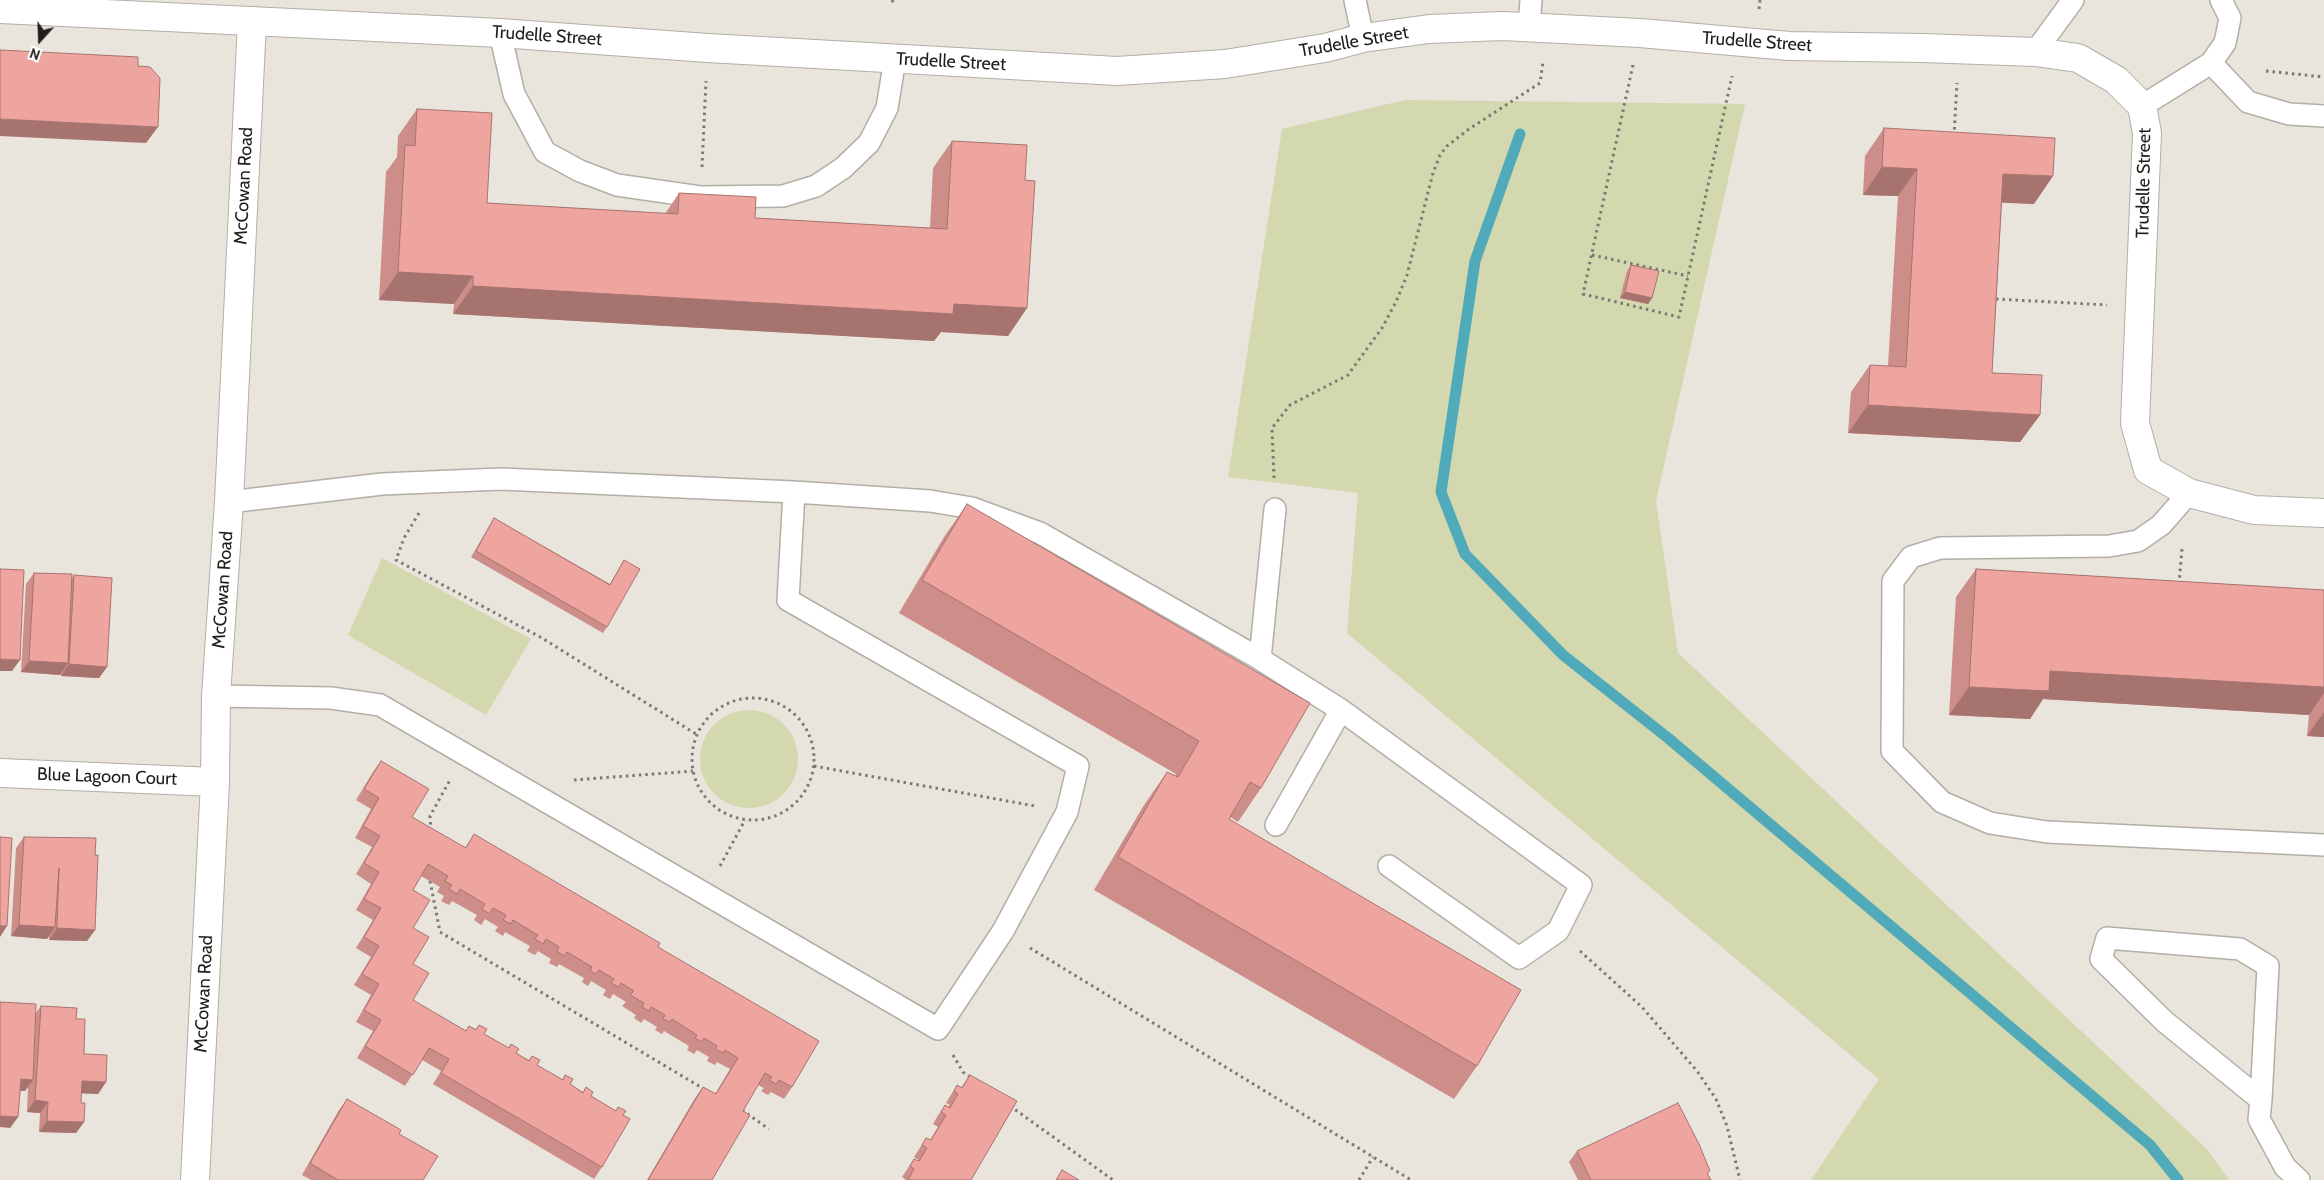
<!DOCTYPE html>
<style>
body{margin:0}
#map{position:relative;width:2324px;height:1180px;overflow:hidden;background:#e9e4dc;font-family:Cabin,sans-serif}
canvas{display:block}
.north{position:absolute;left:15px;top:15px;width:50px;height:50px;-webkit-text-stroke:4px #fff;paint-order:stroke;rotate:200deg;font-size:14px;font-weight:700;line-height:20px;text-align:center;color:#1f1e1b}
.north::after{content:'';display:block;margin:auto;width:18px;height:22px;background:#1f1e1b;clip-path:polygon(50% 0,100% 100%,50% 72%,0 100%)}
</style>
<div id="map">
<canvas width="2324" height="1180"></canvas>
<div class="north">N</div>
</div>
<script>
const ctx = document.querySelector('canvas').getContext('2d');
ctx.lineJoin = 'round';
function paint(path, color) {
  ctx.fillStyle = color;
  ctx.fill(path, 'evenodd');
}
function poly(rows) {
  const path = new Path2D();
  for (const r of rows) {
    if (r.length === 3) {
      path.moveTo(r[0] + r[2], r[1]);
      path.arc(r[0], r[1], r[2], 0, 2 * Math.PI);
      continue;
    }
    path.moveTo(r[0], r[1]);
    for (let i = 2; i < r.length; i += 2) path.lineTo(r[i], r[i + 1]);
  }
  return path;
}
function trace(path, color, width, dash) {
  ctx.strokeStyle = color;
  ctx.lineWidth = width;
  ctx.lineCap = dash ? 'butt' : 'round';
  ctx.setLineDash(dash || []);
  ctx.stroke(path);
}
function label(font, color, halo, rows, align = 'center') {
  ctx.font = font + ' Cabin,sans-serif';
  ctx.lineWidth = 4;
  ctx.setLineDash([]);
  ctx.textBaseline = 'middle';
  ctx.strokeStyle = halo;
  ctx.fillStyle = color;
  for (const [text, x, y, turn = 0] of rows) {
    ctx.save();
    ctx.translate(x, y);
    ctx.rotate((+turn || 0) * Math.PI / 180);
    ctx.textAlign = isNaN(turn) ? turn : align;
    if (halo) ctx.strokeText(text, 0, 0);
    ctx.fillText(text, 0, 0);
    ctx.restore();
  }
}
const green = poly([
 [1405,100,1745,104,1656,501,1678,653,2207,1149,2229,1180,1811,1180,1879,1079,1347,633,1358,493,1228,477,1282,129],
 [382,558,531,639,486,715,348,635],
 [749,759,49]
]);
const stream = poly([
 [1520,134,1475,261,1441,492,1465,554,1563,655,1668,738,2150,1145,2178,1180]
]);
const path = poly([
 [892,0,895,5],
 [1759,9,1760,0],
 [1633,65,1583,294,1679,317,1732,76],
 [2266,71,2324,77],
 [1954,136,1957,83],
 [702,167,706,81],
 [1592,255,1688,276],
 [1996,299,2107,305],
 [1274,478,1272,428,1290,405,1348,375,1382,328,1396,302,1407,275,1433,173,1440,155,1447,146,1469,129,1540,83,1543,62],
 [419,513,404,538,396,560,542,638,696,734],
 [2179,584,2182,549],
 [753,759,61],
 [814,766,1035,806],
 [574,780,693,771],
 [431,831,430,816,450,780],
 [720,866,745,820],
 [430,881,440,932,704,1089],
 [1030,948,1411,1180],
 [1580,951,1642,1007,1697,1071,1716,1099,1727,1126,1740,1180],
 [953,1055,963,1072,971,1078],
 [1010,1106,1113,1180],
 [742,1110,769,1129],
 [1359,1180,1373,1157]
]);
const service = poly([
 [1355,0,1363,38],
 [1529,26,1531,0],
 [500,33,514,94,545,152,580,171,617,185,700,197,783,196,816,186,843,168,869,143,887,108,895,59],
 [2035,52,2073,0],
 [2211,63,2248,102,2289,114,2324,116],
 [2142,106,2211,63,2225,43,2230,18,2221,0],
 [2189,493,2161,525,2138,541,2109,546,1940,548,1911,557,1893,581,1892,751,1942,802,1990,823,2047,832,2324,845],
 [229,502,382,484,501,479,794,492,930,501,972,508,1040,533,1260,659,1341,710,1581,885,1558,931,1519,958,1389,866],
 [1260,659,1275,509],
 [216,696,331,698,380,705,938,1029,1003,931,1067,812,1078,766,788,600,794,492],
 [1276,825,1341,710],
 [2261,1100,2164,1021,2101,959,2107,938,2240,949,2268,966,2261,1100,2259,1119,2285,1167,2299,1180]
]);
const minor = poly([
 [0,773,215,782],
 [195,1180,215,782,216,696,229,502,252,21]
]);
const tertiary = poly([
 [0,9,500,33,708,48,1117,71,1225,64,1325,48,1363,38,1429,29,1502,26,1640,33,1789,46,1923,48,2035,52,2078,58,2116,80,2142,106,2147,133,2135,423,2148,470,2189,493,2254,510,2324,513]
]);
const wall = poly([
 [417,109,487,203,665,214,679,193,755,218,930,228,933,168,952,141,1025,180,1027,308,1008,336,941,332,934,341,453,314,454,304,379,300,386,172,397,157,398,136],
 [1884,128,2034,204,2002,202,1992,373,2040,415,2020,442,1848,433,1851,392,1870,365,1888,366,1898,196,1863,195,1865,156],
 [1631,265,1652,298,1648,304,1620,298,1627,271],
 [967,504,1261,788,1238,822,1230,817,1229,819,1477,1066,1454,1099,1094,890,1144,805,1167,772,1175,776,1176,774,899,613,944,537],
 [494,518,610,584,624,560,607,627,603,633,471,557],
 [1976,569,2324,590,2324,737,2307,736,2309,715,2043,699,2030,719,1949,715,1956,597],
 [34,573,72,578,74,575,107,667,99,678,61,676,61,673,60,675,21,672,26,584],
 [381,761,412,817,465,848,474,834,658,947,792,1087,784,1099,771,1092,768,1095,761,1091,764,1088,758,1085,743,1111,712,1180,647,1180,695,1098,703,1087,715,1094,730,1069,717,1062,715,1065,707,1061,709,1057,697,1050,694,1054,687,1050,689,1046,664,1031,662,1034,655,1030,657,1027,644,1019,641,1023,634,1018,636,1015,622,1006,626,1002,613,994,610,999,603,995,606,990,591,981,588,986,582,982,584,978,559,964,557,967,549,963,551,959,538,951,535,955,527,951,530,946,505,932,503,936,495,931,498,927,485,919,481,925,474,920,477,915,452,901,449,905,441,901,444,896,437,892,440,887,421,876,413,890,413,1000,465,1031,469,1026,476,1029,479,1025,484,1034,508,1048,511,1044,516,1053,529,1060,532,1056,537,1065,562,1080,565,1075,570,1084,583,1092,586,1087,591,1096,623,1115,602,1167,594,1179,433,1084,441,1071,422,1060,405,1086,357,1058,373,1031,356,1022,371,995,354,985,371,957,356,948,373,920,356,910,371,884,356,874,372,847,355,838,371,809,356,800,373,772],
 [24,837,95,855,95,930,87,941,49,940,49,936,47,939,11,936,16,848],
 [41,1006,76,1019,84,1054,106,1082,98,1094,81,1093,81,1103,84,1122,76,1133,39,1132,40,1113,27,1112,28,1086,25,1091,20,1091,18,1117,10,1128,35,1014],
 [970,1075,971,1180,906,1180,902,1177,914,1159,918,1161,919,1160,914,1157,926,1138,930,1140,938,1127,933,1124,937,1117,945,1105,948,1107,950,1105,946,1103,957,1085,961,1088],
 [347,1099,399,1134,423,1180,311,1180,302,1175,339,1110],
 [1577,1151,1708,1174,1711,1180,1578,1180,1569,1162]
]);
const shadedWall = poly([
 [0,119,158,127,146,143,0,136],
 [1882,167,1917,169,1898,196,1863,195],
 [2003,174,2053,176,2034,204,1984,202],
 [398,272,473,276,454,304,379,300],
 [473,286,954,304,1027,308,1008,336,941,332,934,341,453,314],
 [1625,292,1652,298,1648,304,1620,298],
 [1868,405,2040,415,2020,442,1848,433],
 [0,659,20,660,12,671,0,671],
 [29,661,68,663,60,675,21,672],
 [69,664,107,667,99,678,61,676],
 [2050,671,2324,687,2324,693,2309,715,2043,699,2030,719,1949,715,1969,687],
 [2324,712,2324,737,2307,736],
 [19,925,55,927,47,939,11,936],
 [0,926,7,926,0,937],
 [57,928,95,930,87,941,49,940],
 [21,1079,33,1080,25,1091,13,1090],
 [82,1081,106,1082,98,1094,74,1093],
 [35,1100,48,1102,40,1113,27,1112],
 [0,1116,18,1117,10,1128,0,1127],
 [47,1121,84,1122,76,1133,39,1132]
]);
const building = poly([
 [0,50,138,57,138,66,150,67,160,78,158,127,0,119,0,50],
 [417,109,492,113,487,203,678,214,679,193,756,197,755,218,947,229,952,141,1027,145,1025,180,1035,181,1027,308,954,304,953,314,473,286,473,276,398,272,405,145,415,146,417,109],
 [1884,128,2055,138,2053,176,2003,174,1992,373,2042,375,2040,415,1868,405,1870,365,1906,367,1917,169,1882,167,1884,128],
 [1631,265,1659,271,1652,298,1625,292,1631,265],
 [967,504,1310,703,1261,788,1250,782,1229,819,1521,990,1477,1066,1118,857,1167,772,1178,777,1199,741,922,580,967,504],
 [494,518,610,585,624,560,640,569,607,627,476,551,494,518],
 [0,569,24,570,20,660,0,659,0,569],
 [1976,569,2324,590,2324,687,2050,671,2049,691,1969,687,1976,569],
 [34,573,72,574,68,663,29,661,34,573],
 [74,575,112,578,107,667,69,664,74,575],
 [381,761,429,789,412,817,466,848,474,834,660,943,658,947,819,1041,792,1087,779,1080,776,1084,769,1080,772,1077,765,1073,743,1111,750,1115,712,1180,648,1180,703,1087,716,1094,738,1058,725,1050,723,1053,715,1049,717,1046,704,1038,702,1042,695,1038,697,1035,672,1019,670,1022,663,1019,665,1015,651,1007,649,1011,642,1007,644,1003,630,995,634,991,621,983,618,987,611,983,614,979,599,970,596,974,590,971,592,967,567,952,564,956,557,951,559,947,546,939,543,944,535,939,538,935,513,920,511,924,503,920,506,915,493,908,489,914,482,909,485,904,460,889,457,894,449,889,452,885,445,881,448,876,428,864,413,890,430,900,413,928,429,937,413,964,429,973,413,1000,466,1031,469,1026,476,1030,479,1025,487,1029,484,1034,509,1048,511,1044,519,1049,516,1053,529,1061,532,1056,540,1060,537,1065,563,1080,565,1075,573,1079,570,1084,583,1093,586,1087,593,1092,591,1096,616,1111,618,1107,626,1111,623,1115,630,1119,602,1167,441,1073,449,1059,429,1048,413,1075,365,1046,381,1020,364,1010,379,984,362,974,379,946,364,937,381,908,364,899,379,872,364,863,380,836,363,826,379,798,364,789,381,761],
 [0,837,12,838,7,926,0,926,0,837],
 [24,837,96,838,95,855,98,855,95,930,57,928,59,868,55,927,19,925,24,837],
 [0,1002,36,1004,33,1080,21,1079,18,1117,0,1116,0,1002],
 [41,1006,77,1008,76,1019,85,1019,84,1054,107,1055,106,1082,82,1081,81,1103,85,1103,84,1122,47,1121,48,1102,35,1100,41,1006],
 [970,1075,1017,1101,971,1180,908,1180,914,1169,910,1166,914,1159,919,1161,927,1148,922,1145,926,1138,931,1140,946,1115,941,1112,945,1105,950,1108,958,1094,954,1091,957,1085,962,1088,970,1075],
 [347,1099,401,1130,399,1134,438,1156,423,1180,338,1180,310,1163,347,1099],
 [1678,1103,1699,1144,1710,1171,1707,1173,1711,1180,1591,1180,1577,1151,1678,1103],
 [1062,1170,1079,1180,1056,1180,1062,1170]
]);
const streetNames = [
 ["Trudelle Street",547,36,4],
 ["Trudelle Street",1354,42,-10],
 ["Trudelle Street",1757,42,4],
 ["Trudelle Street",951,62,3],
 ["Trudelle Street",2144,183,-89],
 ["McCowan Road",244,186,-87],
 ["McCowan Road",223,590,-86],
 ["Blue Lagoon Court",107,777,2],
 ["McCowan Road",204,994,-87]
];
paint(green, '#d3d8ae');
trace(stream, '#50aaba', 11);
trace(service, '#b3aea6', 24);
trace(minor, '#b3aea6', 30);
trace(tertiary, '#b3aea6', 30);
trace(path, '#7c7974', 3, [2.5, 4]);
trace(service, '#fff', 21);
trace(minor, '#fff', 28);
trace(tertiary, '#fff', 28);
paint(wall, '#cd8d89');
paint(shadedWall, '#a7736f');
paint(building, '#eea49f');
trace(building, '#a7736f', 1);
label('18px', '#1f1e1b', '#fff', streetNames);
</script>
